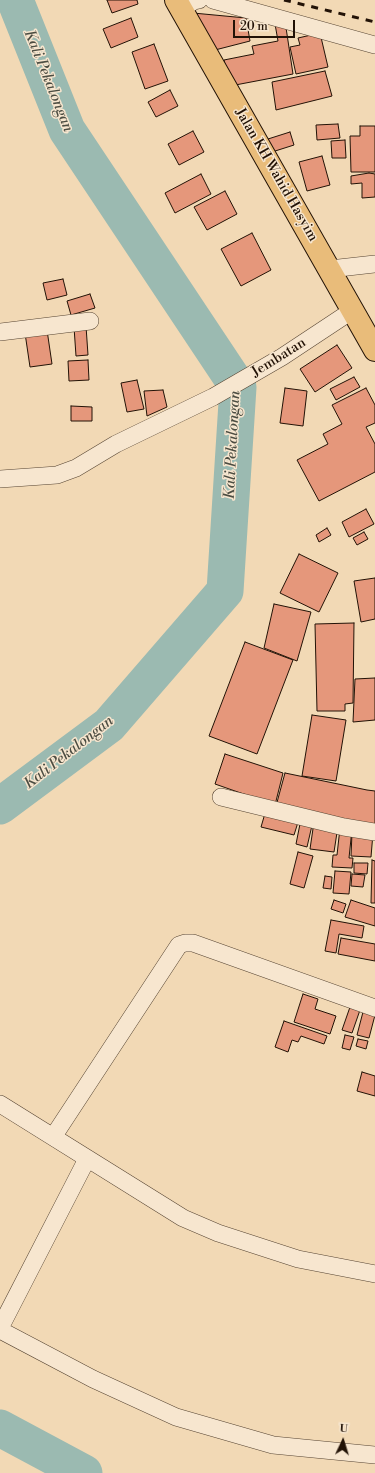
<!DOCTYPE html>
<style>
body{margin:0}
#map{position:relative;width:375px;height:1473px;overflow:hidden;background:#f2d9b5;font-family:"Libre Bodoni",serif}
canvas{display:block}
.north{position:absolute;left:323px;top:1421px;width:40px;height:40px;-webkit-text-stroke:3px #f7e6cf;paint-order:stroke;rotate:4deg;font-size:11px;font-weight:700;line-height:16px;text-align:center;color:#221206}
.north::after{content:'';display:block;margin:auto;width:14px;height:18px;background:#221206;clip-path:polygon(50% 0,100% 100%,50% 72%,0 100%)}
.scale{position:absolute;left:233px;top:20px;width:62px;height:18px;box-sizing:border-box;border:2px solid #221206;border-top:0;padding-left:5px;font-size:12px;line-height:14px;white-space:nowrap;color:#221206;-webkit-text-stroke:3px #f7e6cf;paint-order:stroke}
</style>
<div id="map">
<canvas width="375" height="1473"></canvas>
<div class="north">U</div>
<div class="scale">20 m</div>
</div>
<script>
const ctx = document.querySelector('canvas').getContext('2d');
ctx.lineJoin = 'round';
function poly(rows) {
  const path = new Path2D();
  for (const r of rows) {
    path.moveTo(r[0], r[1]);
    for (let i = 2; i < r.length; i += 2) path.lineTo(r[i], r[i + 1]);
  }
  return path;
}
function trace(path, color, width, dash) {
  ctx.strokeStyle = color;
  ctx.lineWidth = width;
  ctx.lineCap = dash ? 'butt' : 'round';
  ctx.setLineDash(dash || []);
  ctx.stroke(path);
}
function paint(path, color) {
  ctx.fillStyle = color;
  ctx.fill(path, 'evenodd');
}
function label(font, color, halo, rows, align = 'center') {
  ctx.font = font + ' "Libre Bodoni",serif';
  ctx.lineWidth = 3;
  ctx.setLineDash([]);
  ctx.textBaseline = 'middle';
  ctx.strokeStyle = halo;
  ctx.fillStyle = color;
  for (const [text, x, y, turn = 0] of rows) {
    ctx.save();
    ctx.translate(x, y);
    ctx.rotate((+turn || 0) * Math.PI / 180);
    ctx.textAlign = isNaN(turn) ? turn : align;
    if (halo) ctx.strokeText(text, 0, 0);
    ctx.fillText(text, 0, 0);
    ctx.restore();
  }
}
const river = poly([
 [0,806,109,725,225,591,238,387,67,130,15,0],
 [0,1428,84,1473]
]);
const building = poly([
 [107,0,137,0,138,4,112,13,107,0],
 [193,13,246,18,250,41,215,50,193,13],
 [131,18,138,37,111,48,103,29,131,18],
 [285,21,293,74,230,86,224,60,254,54,252,46,278,41,275,24,285,21],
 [320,33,328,67,296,74,290,47,300,45,298,38,320,33],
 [154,44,168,81,145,89,132,52,154,44],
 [325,71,332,96,276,110,272,82,325,71],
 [170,90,178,106,156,117,148,102,170,90],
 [338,124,340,138,317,140,316,125,338,124],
 [360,126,375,126,375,172,351,172,350,136,360,136,360,126],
 [193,131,204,152,179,165,168,144,193,131],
 [290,132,294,145,272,152,268,139,290,132],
 [345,140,346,158,332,158,331,141,345,140],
 [322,156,330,185,307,191,299,162,322,156],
 [369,173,375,174,375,197,362,198,362,183,351,184,351,176,369,173],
 [201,174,211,194,175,213,165,193,201,174],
 [225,191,237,214,207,230,194,207,225,191],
 [252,233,271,270,241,286,221,249,252,233],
 [63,279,67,295,47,300,43,283,63,279],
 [90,294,95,308,71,315,67,301,90,294],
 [86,326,88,355,76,356,74,327,86,326],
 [47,330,52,364,30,367,25,333,47,330],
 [337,345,352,368,315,392,300,369,337,345],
 [88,360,89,380,69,381,68,361,88,360],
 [354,377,360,387,336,400,330,389,354,377],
 [137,380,144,409,127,412,121,383,137,380],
 [285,388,307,391,303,426,280,423,285,388],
 [366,388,375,405,375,423,366,427,375,444,375,472,319,501,297,460,328,444,323,434,342,424,332,405,366,388],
 [163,390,167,407,147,416,144,391,163,390],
 [71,406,92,407,92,421,71,421,71,406],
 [366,509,374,524,349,537,342,522,366,509],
 [327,528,331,535,319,542,316,535,327,528],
 [364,532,368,539,357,545,353,538,364,532],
 [299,554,338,573,319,612,280,593,299,554],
 [375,578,375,619,361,622,354,581,375,578],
 [274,604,311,612,297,661,264,648,274,604],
 [354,623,353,703,345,704,345,711,317,711,315,624,354,623],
 [245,642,293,660,257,754,209,736,245,642],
 [375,678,375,720,353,722,355,679,375,678],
 [312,715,346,720,336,781,302,776,312,715],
 [225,754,283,773,275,805,215,784,225,754],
 [285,773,367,790,375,791,375,825,276,806,285,773],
 [266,810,299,819,294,835,261,827,266,810],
 [301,819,313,821,307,847,296,844,301,819],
 [314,822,338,826,334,852,310,849,314,822],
 [340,828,352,829,349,858,353,858,352,868,332,867,333,855,337,855,340,828],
 [352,833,373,833,371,857,351,856,352,833],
 [298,852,313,856,304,888,290,884,298,852],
 [372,860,375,861,375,903,371,903,372,860],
 [354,863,368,863,367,874,354,873,354,863],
 [335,871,351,872,349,894,333,893,335,871],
 [352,874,365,875,363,887,351,886,352,874],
 [325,876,332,877,331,889,323,888,325,876],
 [334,900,346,904,343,913,331,909,334,900],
 [351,900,375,908,375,926,345,917,351,900],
 [331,920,364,926,362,938,339,934,336,953,325,951,331,920],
 [341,938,375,944,375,961,338,954,341,938],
 [303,994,318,999,315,1009,336,1016,330,1034,294,1022,303,994],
 [350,1007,360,1010,352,1033,342,1030,350,1007],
 [363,1012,375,1015,369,1038,357,1035,363,1012],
 [284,1021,327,1036,324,1044,301,1036,298,1042,292,1040,288,1052,275,1047,284,1021],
 [345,1035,354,1037,350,1050,342,1048,345,1035],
 [358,1039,368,1041,366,1049,356,1046,358,1039],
 [362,1072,375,1076,375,1096,357,1091,362,1072]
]);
const street = poly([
 [213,0,375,45],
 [181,9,194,1,199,0],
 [330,269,375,264],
 [0,332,90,321],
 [0,479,57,475,76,468,116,444,213,397,282,357,353,310],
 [221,797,344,827,375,832],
 [0,1104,183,1218,218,1233,298,1259,375,1274],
 [53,1137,179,945,185,943,193,943,375,1008],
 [0,1328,87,1159],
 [0,1330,93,1379,176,1417,273,1445,375,1455]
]);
const primary = poly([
 [176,0,375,350]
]);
const rail = poly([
 [284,0,375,22]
]);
const streetNames = [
 ["Jalan KH Wahid Hasyim",276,175,60],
 ["Jembatan",279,358,-32]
];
const waterNames = [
 ["Kali Pekalongan",48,81,68],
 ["Kali Pekalongan",233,445,-87],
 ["Kali Pekalongan",69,753,-38]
];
trace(river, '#9bbab1', 37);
paint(building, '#e5977b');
trace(building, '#221206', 1);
trace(street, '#564432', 18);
trace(primary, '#221206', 24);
trace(street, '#f7e6cf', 17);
trace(primary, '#e9bc7a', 22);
trace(rail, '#221206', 3, [7, 7]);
label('14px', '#221206', '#f7e6cf', streetNames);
label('italic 15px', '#4c4d42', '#f7e6cf', waterNames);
</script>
